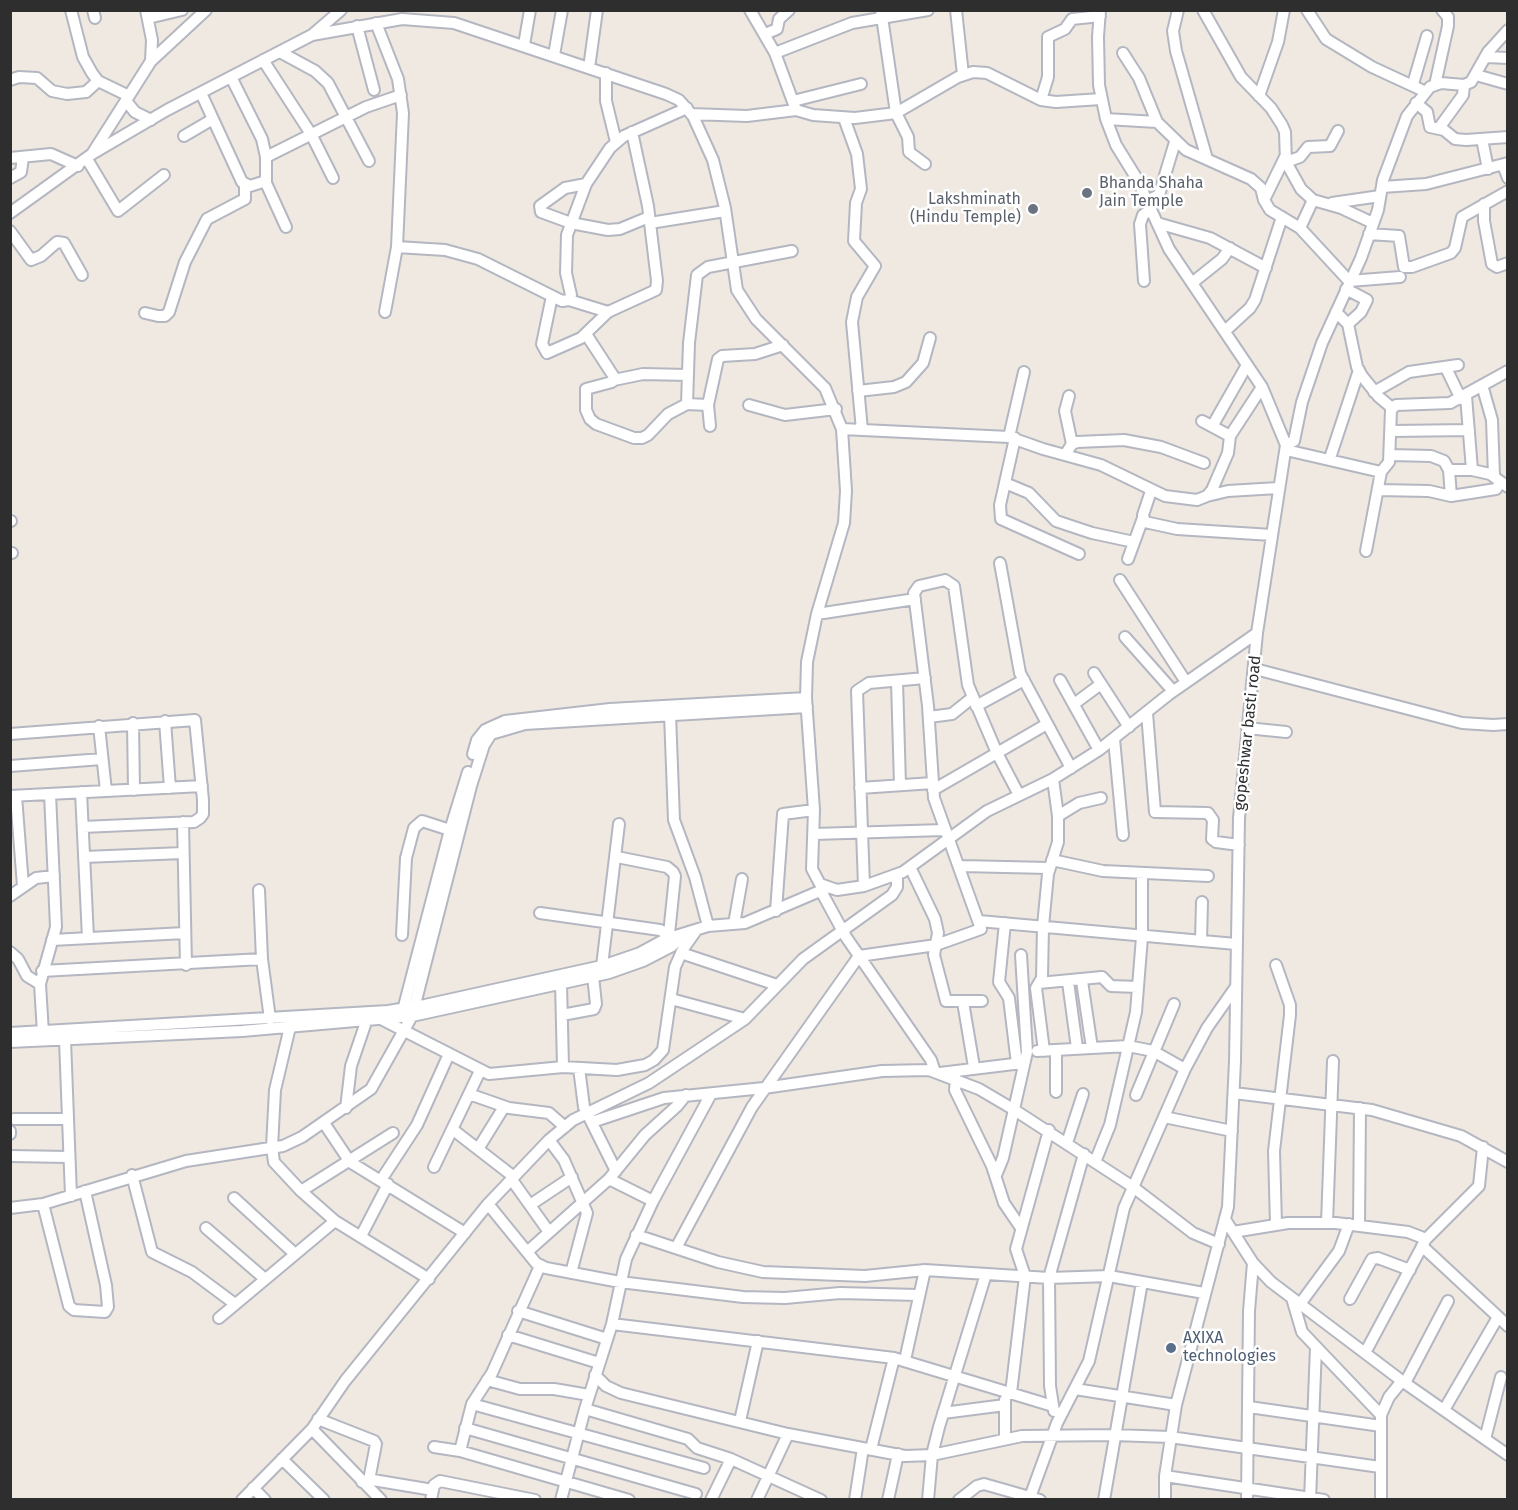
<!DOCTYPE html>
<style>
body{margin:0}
#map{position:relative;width:1518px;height:1510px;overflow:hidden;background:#efe9e1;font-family:"Fira Sans",sans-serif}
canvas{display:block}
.frame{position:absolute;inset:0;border:12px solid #2e2e2e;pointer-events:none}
</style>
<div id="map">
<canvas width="1518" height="1510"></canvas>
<div class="frame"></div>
</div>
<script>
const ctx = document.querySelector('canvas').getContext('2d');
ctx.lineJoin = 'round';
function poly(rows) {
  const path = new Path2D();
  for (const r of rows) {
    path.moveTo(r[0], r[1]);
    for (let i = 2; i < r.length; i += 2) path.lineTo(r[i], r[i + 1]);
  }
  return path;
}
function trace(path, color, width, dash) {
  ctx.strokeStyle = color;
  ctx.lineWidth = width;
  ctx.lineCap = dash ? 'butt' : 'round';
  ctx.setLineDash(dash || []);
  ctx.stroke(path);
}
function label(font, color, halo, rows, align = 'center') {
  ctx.font = font + ' "Fira Sans",sans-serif';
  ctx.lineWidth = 5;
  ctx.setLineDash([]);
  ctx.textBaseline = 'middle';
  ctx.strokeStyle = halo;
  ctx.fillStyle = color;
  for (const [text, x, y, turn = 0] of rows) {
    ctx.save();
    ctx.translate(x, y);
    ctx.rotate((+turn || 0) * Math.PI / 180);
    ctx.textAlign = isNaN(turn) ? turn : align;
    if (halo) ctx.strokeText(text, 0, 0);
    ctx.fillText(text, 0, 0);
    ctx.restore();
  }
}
const minor = poly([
 [71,10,83,57,92,73,98,81,129,96],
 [93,10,95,18],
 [750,10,775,53,796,110,813,115,855,118,896,113,958,77,973,72,987,73,1041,100,1056,102,1101,99],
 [881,10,896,113,908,137,909,152,925,164],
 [956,10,963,75],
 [1100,10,1098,37,1099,85,1106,119,1116,145,1137,179,1169,249,1262,387,1286,445,1257,633,1239,818,1235,1061,1228,1207,1176,1405,1165,1476,1165,1500],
 [1178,10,1173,31,1176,51,1207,159],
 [1203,10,1241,77,1271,108,1282,125,1285,132,1286,162,1301,189,1313,200,1341,208,1373,223],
 [1307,10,1326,39,1372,67,1426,92],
 [148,18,182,10],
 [376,23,398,79,403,113,397,247,385,312],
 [357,26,374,90],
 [765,34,777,29,779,19,789,10],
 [312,35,402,19,454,23,666,94,679,100,693,116,713,160,725,208,737,290,756,319,825,388,842,429,846,491,844,523,817,614,807,662,806,698,814,810,812,869,820,884,837,890,864,886,903,872,987,811,1053,779,1099,750,1168,695,1257,633],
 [524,45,530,10],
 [280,52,315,71,328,83,369,161],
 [775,53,852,23,928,10],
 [1123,53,1139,78,1157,122],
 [554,55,562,10],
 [1486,57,1508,58],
 [263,60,311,134,333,178],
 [151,61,206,10],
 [589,68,597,10],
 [606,73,606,101,616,142],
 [1476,75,1508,84],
 [231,77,262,139,266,157,266,183,286,227],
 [10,80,19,77,37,78,52,91,67,94,86,92,98,81],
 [1413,84,1427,36],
 [1435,85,1448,26,1448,17,1442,10],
 [201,93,242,182,250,186,266,181],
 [1259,96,1278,42,1284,10],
 [1041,100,1048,77,1048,37,1065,29,1072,19,1100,16],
 [126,101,135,112,151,120],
 [793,101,861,84],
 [1416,103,1427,112,1430,127,1444,130,1455,139,1466,140,1508,137],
 [691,114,747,116,796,110],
 [844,118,857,154,861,189,856,203,854,241,875,266,857,297,852,322,862,430],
 [1106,119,1157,122,1186,150,1251,179,1261,188,1264,200,1270,210,1300,228,1349,281,1400,277],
 [1439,128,1463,95,1464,85],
 [184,136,213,119],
 [1482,139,1488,169],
 [92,154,167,110,312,35,341,10],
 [266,157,366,107,401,95],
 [10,158,51,154,78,166],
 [87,159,118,211,164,175],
 [1286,162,1300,157,1308,147,1330,146,1338,131],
 [1503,165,1508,178],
 [10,178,21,172,23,157],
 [586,184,565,188,540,206,541,212,571,223,608,230,620,229,649,217],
 [1382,187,1426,184,1508,163],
 [1264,200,1285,157],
 [1147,201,1159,195,1175,142],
 [1332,203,1380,196],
 [1484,204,1484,221,1492,264,1497,267,1508,263],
 [10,213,92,154,151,61,152,40,146,10],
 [650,223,725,211],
 [1157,223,1210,238,1266,268],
 [1300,228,1313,200],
 [10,231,31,260,41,256,57,242,64,243,82,275],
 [1369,234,1399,236,1404,267,1412,267,1451,253,1455,248,1462,217,1508,191],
 [397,247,445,250,478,259,562,301,569,300,571,295,566,273,567,235,586,184,610,148,624,136,687,108],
 [1144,281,1140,224,1143,215,1151,210],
 [1192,283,1222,259,1230,248],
 [1346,289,1367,300,1361,312,1348,324],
 [552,296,542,344,547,353,581,338,608,312,656,290,657,281,648,206,632,132],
 [569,300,608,312],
 [1336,312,1348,324,1357,367,1362,376,1379,397,1392,408],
 [145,313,158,316,165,316,169,312,185,262,207,219,245,199,245,185],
 [1225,331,1250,308,1255,300,1282,217],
 [586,334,614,377,612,382,586,389,586,410,590,419,596,424,634,438,642,438,648,435,668,414,687,404,689,343,697,275,708,267,792,251],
 [1446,368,1461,399],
 [614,380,643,374,688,375],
 [1482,385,1492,420,1494,476],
 [858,391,894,387,906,382,923,363,930,338],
 [1374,392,1409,372,1458,365],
 [1069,396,1065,411,1072,444],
 [1466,396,1472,470],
 [687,404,708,405,710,426],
 [708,405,718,359,722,356,755,354,783,345],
 [749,405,785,415,836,409],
 [1202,421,1230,436],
 [1214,423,1247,365],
 [842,429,1009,437,1043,449,1101,465,1165,496,1197,500,1207,496,1212,490,1228,453,1230,436,1262,387],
 [1392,431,1469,430],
 [1009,437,1024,372],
 [1015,438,1000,505,1001,519,1079,554],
 [1286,445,1294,441,1302,402,1322,343,1361,258,1378,210,1383,180,1407,116,1430,87,1441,83,1464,85,1471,82,1488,52,1508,30],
 [1286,450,1381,472,1389,462,1391,410,1396,405,1450,403,1508,371],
 [1065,455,1072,444,1077,442,1124,440,1161,447,1204,463],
 [1391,455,1431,456,1444,461,1449,470,1451,496],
 [1330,458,1359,370],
 [1449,470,1472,470,1490,474,1508,487],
 [1005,483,1029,493,1056,521,1092,533,1134,542],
 [1378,490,1429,491,1451,496,1496,489,1501,482],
 [1151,491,1143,515,1145,522,1177,529,1272,535],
 [1207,496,1228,491,1278,488],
 [10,521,11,521],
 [1366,551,1381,472],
 [10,553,12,553],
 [1128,559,1143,518],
 [1000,563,1020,673,1071,768],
 [1120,580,1186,682],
 [817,614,915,599],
 [1125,637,1173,691],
 [1255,669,1462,723,1493,725,1508,724],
 [1094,673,1129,727],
 [1060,680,1099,750],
 [897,681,900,785],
 [1074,704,1101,684],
 [976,706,1024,680],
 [1147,713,1155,812,1208,813,1213,820,1212,839,1216,842,1239,845],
 [670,714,674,820,695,877,708,926],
 [929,717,952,714,972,698],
 [165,721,170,788],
 [133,723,134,790],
 [99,726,106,791],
 [1247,728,1286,732],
 [10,734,195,720,203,800,203,814,200,818,194,822,83,827],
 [1114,739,1123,835],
 [473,754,477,740,485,730,505,721,610,709,806,698],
 [10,766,102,759],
 [860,788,933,783],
 [933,790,1047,724],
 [81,792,88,938],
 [10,796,202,786],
 [16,796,23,886],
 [1058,816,1079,803,1101,798],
 [183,822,186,965],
 [814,834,944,830],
 [84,857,183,853],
 [617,857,667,867,673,872,675,876,669,934],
 [1052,860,1103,871,1208,876],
 [961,866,1049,868],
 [910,867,935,919,938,933,934,955,946,1001,982,1001],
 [864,886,857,691,869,683,925,678],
 [259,890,262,959,270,1019],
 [821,891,846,937,931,1060,935,1072],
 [10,896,36,878,54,876],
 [776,911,783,814,814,810],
 [540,913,660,930,674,937],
 [979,921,1236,944],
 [1005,923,999,982,1009,998,1017,1064],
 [734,924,742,879],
 [402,935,406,858,414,828,422,821,450,830],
 [52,940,185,933],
 [1201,941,1202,902],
 [10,952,18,959,27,976,40,984],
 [681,953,777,985],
 [602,966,619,824],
 [42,971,262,959],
 [1082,981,1092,1048],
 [1068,982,1077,1048],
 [561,983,563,1067],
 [1039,983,1102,977,1111,986,1138,987],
 [671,999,745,1019],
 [963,1002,974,1067],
 [402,1014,450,830,468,772],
 [562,1015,594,1009,596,1004,593,976],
 [383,1020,489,1074,563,1067,617,1070,645,1065,654,1060,663,1050,675,967,683,949,695,932],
 [290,1027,275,1090,272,1147,274,1162,301,1191,335,1221,429,1279],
 [10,1033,388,1011,425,1005,602,966,640,953,666,939,708,926,745,923,827,888],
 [43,1033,40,984,56,927,50,794],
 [65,1040,71,1196],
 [10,1042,242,1031,412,1016,609,973,643,961,672,946,682,936],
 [1056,1050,1056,1092],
 [1037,1051,1128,1046,1153,1051,1185,1069],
 [1044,1051,1036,988,1042,978,1043,926,1048,874,1058,842,1058,816,1053,779],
 [579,1068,584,1107,616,1171],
 [940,1073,1022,1063],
 [956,1079,955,1090,992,1166,1004,1203,1021,1228],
 [1234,1093,1372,1110,1461,1136,1508,1162],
 [469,1094,509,1108,549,1113,565,1127],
 [1136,1095,1174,1004],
 [346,1108,351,1066,366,1022],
 [1164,1117,1232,1131],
 [14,1119,68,1119],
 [592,1122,664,1098,764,1088,882,1071,929,1070,979,1089,1013,1109,1133,1187,1193,1233,1219,1244],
 [324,1123,350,1162,465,1233],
 [452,1129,514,1177],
 [10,1131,10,1134],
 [549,1140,564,1160,587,1213,571,1273],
 [1067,1143,1083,1094],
 [478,1149,504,1107],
 [10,1156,69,1157],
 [1095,1162,1110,1125,1136,1012,1142,937,1142,873],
 [434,1167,480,1071],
 [132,1175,152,1252,192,1272,235,1304],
 [996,1175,1003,1158,1027,1052,1021,955],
 [609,1179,653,1201],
 [381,1180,417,1125,449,1054],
 [512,1180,549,1232],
 [301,1191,393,1133],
 [234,1198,295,1254],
 [43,1204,69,1306,74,1310,105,1312,108,1307,106,1285,85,1191],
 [488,1204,536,1263,546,1268,620,1282,743,1297,785,1298,840,1293,918,1295],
 [530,1205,572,1177],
 [10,1208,43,1204,186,1161,283,1146,302,1137,371,1089,412,1016,471,786,484,745,491,734,525,724,807,707],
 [1226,1221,1253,1263,1271,1282,1402,1381,1508,1455],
 [1327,1223,1333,1061],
 [1276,1224,1274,1151,1290,1015,1290,1005,1276,965],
 [1359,1226,1360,1108],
 [206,1228,265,1279],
 [1233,1232,1288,1223,1336,1223,1408,1232,1426,1239],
 [636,1235,718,1262,763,1272,865,1276,925,1270,1049,1278,1109,1276,1204,1293],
 [361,1236,388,1184],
 [1422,1246,1508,1326],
 [676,1248,752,1107,859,956,936,945,981,929,934,798,928,706,914,593,919,586,945,580,954,586,968,685,997,753,1019,795],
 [527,1252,609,1179,645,1135,677,1106,686,1095],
 [1292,1298,1302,1332,1381,1415],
 [1350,1299,1372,1259,1378,1258,1410,1270],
 [1300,1304,1339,1251,1349,1224],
 [518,1311,607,1339],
 [219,1318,335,1221],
 [612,1324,894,1358,1053,1406],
 [508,1335,599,1363],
 [1365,1353,1426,1239,1479,1186,1483,1147],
 [905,1360,925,1270],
 [595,1375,606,1386,621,1393,788,1434,905,1456,932,1455,1022,1436,1114,1435,1170,1437,1380,1467],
 [487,1380,520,1389,554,1389,589,1395],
 [1405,1383,1448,1301],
 [1075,1389,1176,1405],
 [1011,1393,1025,1276,1016,1249,1049,1130],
 [472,1404,704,1468],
 [1249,1407,1381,1426],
 [585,1409,688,1439,697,1448,731,1459,821,1500],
 [1444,1410,1498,1317],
 [1054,1411,1050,1386,1049,1278,1084,1154],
 [943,1413,1005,1405],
 [318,1419,374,1441,376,1444,369,1480],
 [740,1421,758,1341],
 [465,1428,696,1494],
 [312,1429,381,1500],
 [1005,1439,1005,1400],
 [1485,1439,1501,1377],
 [434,1447,460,1451,629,1500],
 [871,1449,894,1358],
 [460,1451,472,1404,492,1373,540,1266],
 [282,1459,324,1500],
 [1165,1476,1324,1500],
 [362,1482,373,1480,433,1490],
 [253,1488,265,1500],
 [242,1500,312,1429,345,1381,488,1204,549,1140,573,1120,649,1083,745,1019,803,959,892,895,897,887,897,875],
 [431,1500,434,1485,440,1481,535,1500],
 [561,1500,585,1409,612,1324,626,1259,653,1201,711,1094],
 [711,1500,731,1459],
 [757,1500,788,1434],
 [855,1500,863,1448],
 [888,1500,898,1454],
 [928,1500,932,1455,939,1427,986,1274],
 [959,1500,977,1486,984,1484,1040,1500],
 [1029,1500,1057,1423,1089,1361,1124,1208,1185,1069,1207,1028,1235,988],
 [1104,1500,1142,1282],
 [1247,1500,1249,1311,1253,1263],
 [1310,1500,1316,1347],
 [1381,1500,1381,1415,1389,1397,1402,1381]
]);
const markers = [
 [1087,193,6,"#6b7280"],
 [1033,209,6,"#6b7280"],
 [1171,1348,6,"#5c6f8a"]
];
const worshipNames = [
 ["Bhanda Shaha",1099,184],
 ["Jain Temple",1099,202],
 ["Lakshminath",1021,200,"right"],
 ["(Hindu Temple)",1021,218,"right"]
];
const streetNames = [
 ["gopeshwar basti road",1248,733,-84]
];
const serviceNames = [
 ["AXIXA",1183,1339],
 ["technologies",1183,1357]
];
trace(minor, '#b4b7c1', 14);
trace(minor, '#fff', 10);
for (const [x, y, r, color] of markers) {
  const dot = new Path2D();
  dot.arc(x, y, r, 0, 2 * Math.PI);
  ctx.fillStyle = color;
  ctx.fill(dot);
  trace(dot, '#fff', 2);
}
label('16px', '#5b616d', '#fff', worshipNames, 'left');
label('16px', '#2e2e2e', '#fff', streetNames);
label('16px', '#4e5e75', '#fff', serviceNames, 'left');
</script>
